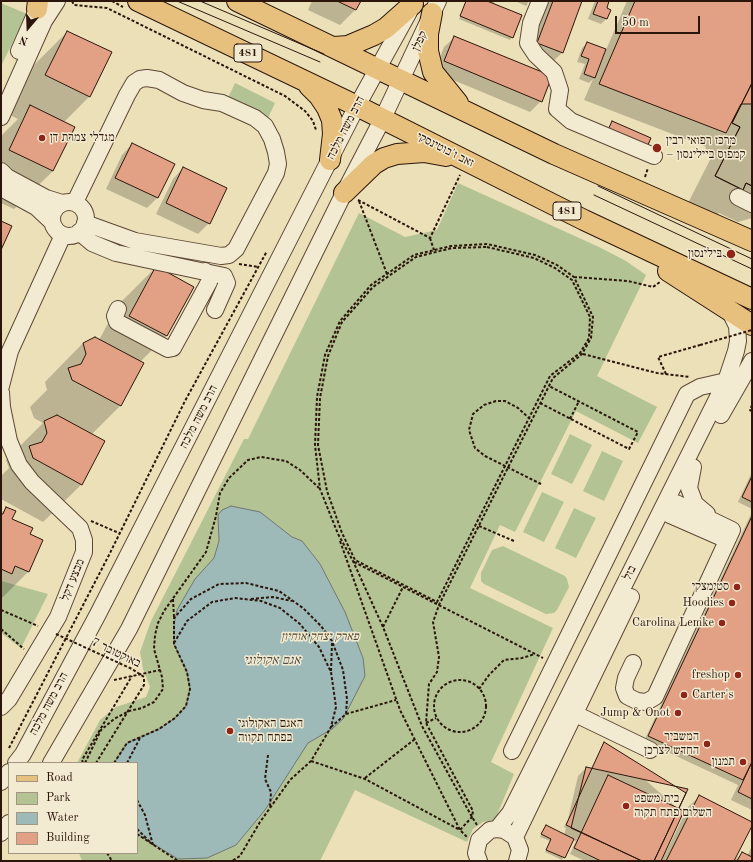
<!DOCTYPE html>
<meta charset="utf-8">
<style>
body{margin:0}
#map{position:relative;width:753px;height:862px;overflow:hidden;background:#ece0b8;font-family:"Old Standard TT",serif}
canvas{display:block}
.frame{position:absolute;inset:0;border:2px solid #2c160b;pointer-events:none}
.legend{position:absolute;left:8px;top:762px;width:130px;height:92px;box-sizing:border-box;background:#f3ebd1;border:1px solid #a39682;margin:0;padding:5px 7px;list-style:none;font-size:12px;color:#2c160b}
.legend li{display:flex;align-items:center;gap:8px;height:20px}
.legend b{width:20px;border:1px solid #a39682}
.north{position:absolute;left:8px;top:8px;width:40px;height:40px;-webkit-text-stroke:3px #f3ebd1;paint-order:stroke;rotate:199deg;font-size:11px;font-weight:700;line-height:16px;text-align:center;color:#2c160b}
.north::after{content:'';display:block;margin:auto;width:14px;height:18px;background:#2c160b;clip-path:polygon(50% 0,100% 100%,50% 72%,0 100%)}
.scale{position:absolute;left:615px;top:16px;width:85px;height:18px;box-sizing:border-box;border:2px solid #2c160b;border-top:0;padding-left:5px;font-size:12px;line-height:14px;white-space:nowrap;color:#2c160b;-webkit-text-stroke:3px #f3ebd1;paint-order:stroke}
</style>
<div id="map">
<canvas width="753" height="862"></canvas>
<div class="frame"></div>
<ul class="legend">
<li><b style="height:5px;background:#e6c07c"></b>Road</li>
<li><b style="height:11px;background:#b3c393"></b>Park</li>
<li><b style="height:11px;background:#9dbab9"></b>Water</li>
<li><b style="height:11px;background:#e2a184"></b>Building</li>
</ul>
<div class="north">N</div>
<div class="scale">50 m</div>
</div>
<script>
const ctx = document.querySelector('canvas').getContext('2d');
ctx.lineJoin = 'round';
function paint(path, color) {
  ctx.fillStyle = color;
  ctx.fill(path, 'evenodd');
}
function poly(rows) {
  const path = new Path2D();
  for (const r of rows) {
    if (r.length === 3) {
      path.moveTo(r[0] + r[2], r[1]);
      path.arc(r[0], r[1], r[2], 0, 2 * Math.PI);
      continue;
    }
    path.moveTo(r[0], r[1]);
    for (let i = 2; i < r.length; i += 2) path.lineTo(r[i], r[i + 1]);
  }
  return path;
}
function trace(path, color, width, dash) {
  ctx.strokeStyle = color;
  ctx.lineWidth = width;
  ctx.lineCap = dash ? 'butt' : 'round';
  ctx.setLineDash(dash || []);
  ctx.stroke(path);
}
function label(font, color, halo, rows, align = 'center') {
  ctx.font = font + ' "Old Standard TT","Frank Ruhl Libre",serif';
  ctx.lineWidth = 3;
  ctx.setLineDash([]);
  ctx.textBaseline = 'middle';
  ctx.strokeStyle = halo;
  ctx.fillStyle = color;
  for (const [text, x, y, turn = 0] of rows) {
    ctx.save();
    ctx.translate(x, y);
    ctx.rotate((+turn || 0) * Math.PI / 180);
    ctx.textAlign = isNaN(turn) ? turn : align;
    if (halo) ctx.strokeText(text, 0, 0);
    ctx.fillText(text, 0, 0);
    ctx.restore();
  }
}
const green = poly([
 [1,3,27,14,1,66],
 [235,83,275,103,268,118,228,98],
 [458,183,599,247,626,261,646,275,597,376,657,407,638,443,576,411,515,532,500,525,470,588,553,628,491,762,514,774,495,820,483,822,473,829,467,842,355,790,320,861,82,861,79,853,137,853,137,763,77,763,100,720,116,707,146,697,150,687,143,669,140,652,151,621,244,439,248,439,359,213,405,237,437,230],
 [570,434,592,445,572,484,551,474],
 [602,451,623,461,604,501,583,491],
 [542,492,564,502,544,542,523,532],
 [574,508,596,518,576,558,555,548],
 [503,546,565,576,567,579,569,587,557,610,554,613,546,614,484,584,481,581,481,573,492,550],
 [1,581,48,594,21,648,1,633]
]);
const water = poly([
 [231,506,260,512,292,537,302,541,320,564,345,612,363,658,365,676,343,719,332,729,308,743,265,810,236,845,207,858,178,859,137,834,137,763,114,763,127,743,159,729,175,718,186,706,190,689,187,672,174,644,174,625,177,610,195,579,214,558,219,541,218,515,222,510,231,506]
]);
const shadow = poly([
 [312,1,359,1,355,10,340,25,308,10],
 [466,1,495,1,493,5,512,37,510,40,459,19],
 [515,1,529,1,526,6],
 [547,1,581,1,562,53,551,63,527,54],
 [595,1,608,1,605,8,610,10,606,19,601,24,588,19],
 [627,1,752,1,752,218,738,222,719,213,713,218,687,205,712,156,704,152,706,147,584,100,593,79,589,83,579,79,585,64,577,62,582,48,587,43,606,50],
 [67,32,110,53,89,97,64,122,74,127,53,171,14,209,1,203,1,136,18,119,8,114,29,70],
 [455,37,541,101,530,112,434,72,444,47],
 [132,144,174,164,157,198,147,208,106,189,122,155],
 [183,168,226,188,209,223,198,234,156,214,173,179],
 [156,267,193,287,166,336,140,362,143,364,120,406,91,435,82,484,43,522,1,499,1,476,9,468,6,460,43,423,34,418,30,407,47,390,45,382,83,343,99,340,118,305],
 [752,472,752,509,738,502],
 [6,508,11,519,28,534,42,540,28,572,1,599,1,513],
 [752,512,752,810,731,800,738,785,644,741],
 [604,743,678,809,664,851,666,852,688,807,699,797,752,823,733,861,585,861,570,854,576,841,572,840,562,860,545,852,550,841,540,837,544,829,546,826,564,835,566,828,564,827,568,819,578,776,586,768,591,769],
 [752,846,752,861,734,861,742,853,747,856]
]);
const building = poly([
 [337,1,361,1,356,10,337,1],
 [466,1,487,1,522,15,513,38,460,16,466,1],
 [553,1,582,1,563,53,537,43,553,1],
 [598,1,609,1,607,8,611,10,607,19,593,14,598,1],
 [635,1,752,1,752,104,741,104,726,133,599,84,635,1],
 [67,31,112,52,90,97,45,75,67,31],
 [454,36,552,76,542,102,444,61,454,36],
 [587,42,606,49,595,78,584,74,589,59,581,56,587,42],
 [752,83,752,186,746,183,743,190,715,176,740,127,732,123,752,83],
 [752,83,752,186,746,183,743,190,715,176,740,127,732,123,752,83],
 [30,105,75,127,53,171,9,150,30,105],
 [612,121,651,138,647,147,608,130,612,121],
 [132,143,175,164,158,198,115,178,132,143],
 [183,167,227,188,210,224,166,203,183,167],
 [1,221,12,226,1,250,1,221],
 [156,266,194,287,167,336,129,316,156,266],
 [95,337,144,363,121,406,72,380,68,368,81,364,86,354,83,343,95,337],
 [57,415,105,441,82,485,33,458,29,446,42,442,47,433,44,421,57,415],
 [752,476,752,502,742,497,752,476],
 [6,507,16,511,12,519,33,528,30,534,43,540,29,572,15,566,12,574,1,569,1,514,3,514,6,507],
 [752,516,752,762,743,780,648,736,752,516],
 [604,742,686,793,654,861,642,861,566,825,604,742],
 [752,762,752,799,738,792,752,762],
 [586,767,688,789,654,861,642,861,571,828,586,767],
 [608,775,684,811,661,861,601,861,574,848,608,775],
 [699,795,752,822,752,826,734,861,666,861,699,795],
 [546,825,574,839,565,858,546,850,551,839,541,834,546,825],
 [742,852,752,857,752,861,737,861,742,852]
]);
const path = poly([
 [72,1,74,5,107,8,285,96,305,111,313,121,316,130],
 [112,1,123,7],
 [645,177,648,168],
 [358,200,430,238,460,175],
 [359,201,387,274],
 [430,238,434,250],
 [487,247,534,258,555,268,572,280,590,317,589,338,580,353,550,376,437,602,355,560,342,533,327,491,318,445,320,398,328,356,342,322,373,287,416,257,452,248,487,247],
 [239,264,258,267],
 [574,277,628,281,653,287,660,282],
 [583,354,657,373,690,377],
 [666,374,658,357,700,345],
 [540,403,629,449,638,432,549,386],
 [752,405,750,410,752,411],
 [530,419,518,408,505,401,496,401,484,405,473,414,469,430,475,448,485,456,541,484],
 [570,419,579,401],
 [91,521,119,533],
 [479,526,514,541],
 [340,541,400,710,460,830,467,837],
 [354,562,543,658],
 [173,599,174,617],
 [251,599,273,597,292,601],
 [1,610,38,626],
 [383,627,403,587],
 [1,629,24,649],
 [174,643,187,621,212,602,235,598,261,601,280,608,300,624,319,647,331,672,336,707,331,727,311,761,290,780,260,822,240,856,232,861],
 [331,671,332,643],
 [460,706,26],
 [114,680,160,670],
 [479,689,489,675,504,660,522,658,535,654],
 [346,714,396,700],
 [426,723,436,718],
 [9,748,109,555,185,401,267,251],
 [268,755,265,779,271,792,270,807],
 [311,761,365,779,460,830,472,817,473,811,426,723,429,684,437,672,439,657,433,622,439,605,553,378,582,354,591,338,593,317,574,277,557,265,535,255,487,244,451,246,414,255,371,285,340,321,325,355,317,397,315,445,320,489,338,534,353,561,383,627,422,726,472,817,477,825],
 [83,763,82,760,132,676],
 [85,763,101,730,114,719,129,711,142,708,154,702,163,689,162,677,154,649,155,635,158,623,164,611,206,552,216,516,220,493,229,478,248,460,261,457,286,461,300,470,319,488],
 [114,763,127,743,159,729,175,718,186,706,190,689,187,672,174,644,174,618,191,599,219,584,246,583,279,591,303,608,321,626,332,641,343,670,347,699,346,714,331,727],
 [127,763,140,738],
 [365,778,415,739],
 [137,800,145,815,153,845],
 [137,829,150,842],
 [137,834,178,861],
 [107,853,112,861]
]);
const minor = poly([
 [540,1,531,23,528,43,536,55,554,72,560,90,557,109,571,121,654,156],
 [19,51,41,1],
 [1,117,44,21,57,1],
 [1,171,7,177,46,198,62,203],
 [1,188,36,207,52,222],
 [738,197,752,204],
 [69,219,17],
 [75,202,127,95,134,83,140,79,147,78,159,80,183,93,203,100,222,103,255,118,265,126,272,139,276,152,278,164,276,173,236,249,229,255,221,256,135,241,85,223],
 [79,232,92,243,116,253,224,276,227,283,215,310],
 [118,309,115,316,117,322,168,349,173,348,209,282,210,277,205,271],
 [1,386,10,351,63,235],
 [1,392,2,407,9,441,19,465,32,482,80,528,84,540,84,552,58,617,9,699,1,707],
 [721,415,752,361],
 [693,467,689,488,695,504,707,514],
 [633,663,626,678,624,688,627,696,637,701,646,702,655,697,732,530,676,503,665,504,670,515,727,540],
 [565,709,650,750],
 [512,751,687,394,700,387,726,381],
 [16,763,23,754,98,614,357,106,409,12],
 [51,763,129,629,344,193,383,118,438,1],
 [1,782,9,772],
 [497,829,510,813,726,381,736,351,738,341,737,326,729,310],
 [1,833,9,823],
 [515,837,631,597],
 [479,861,476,853,479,840,490,830,497,829,504,830,515,837,520,850,517,861]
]);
const major = poly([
 [138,1,357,106,584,220,752,299],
 [237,1,554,154,752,241],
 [37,9,38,1],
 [432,13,428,34,428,51,433,72,458,103],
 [334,47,348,46,374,35,386,28,413,4],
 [309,86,319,96,327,108,332,120,333,134,330,160],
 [344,193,374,164,384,158,397,154,424,152,446,156],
 [668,271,752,325]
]);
const tram = poly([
 [177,1,320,62],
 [200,1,324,54],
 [598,186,752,259],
 [594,195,752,269]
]);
const pathBridge = poly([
 [700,345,752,330],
 [56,634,132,669,144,677,144,685,96,763]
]);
const markers = [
 [42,138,4,"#8f2418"],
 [657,148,5,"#8f2418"],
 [731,254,5,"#8f2418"],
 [737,587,4,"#8f2418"],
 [732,603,4,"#8f2418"],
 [722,623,4,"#8f2418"],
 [738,675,4,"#8f2418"],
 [684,695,4,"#8f2418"],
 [678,713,4,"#8f2418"],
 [230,731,4,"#8f2418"],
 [707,744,4,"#8f2418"],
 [743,762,4,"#8f2418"],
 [626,806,4,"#8f2418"]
];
const shields = [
 [248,53,28],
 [567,211,28]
];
const shieldNames = [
 ["481",248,53],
 ["481",567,211]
];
const streetNames = [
 ["קפלן",420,41,-65],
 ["הרב משה מלכה",346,128,-63],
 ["זאב ז'בוטינסקי",445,150,27],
 ["הרב משה מלכה",199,417,-63],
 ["בזל",630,573,-64],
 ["מבצע דקל",73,580,-68],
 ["7 באוקטובר",116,653,26],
 ["הרב משה מלכה",49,704,-62]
];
const poiNames = [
 ["מגדלי צמרת דן",50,138,"left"],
 ["מרכז רפואי רבין",666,141,"left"],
 ["– קמפוס ביילינסון",666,155,"left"],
 ["בילינסון",722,254],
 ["סטימצקי",729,587],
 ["Hoodies",724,603],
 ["Carolina Lemke",714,623],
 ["freshop",730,675],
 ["Carter's",692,695,"left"],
 ["Jump & Onot",670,713],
 ["האגם האקולוגי",238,724,"left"],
 ["בפתח תקווה",238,738,"left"],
 ["המשביר",699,737],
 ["החדש לצרכן",699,751],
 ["תמנון",735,762],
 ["בית משפט",634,799,"left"],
 ["השלום פתח תקוה",634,813,"left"]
];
const parkNames = [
 ["פארק יצחק אוחיון",320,637]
];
const waterNames = [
 ["אגם אקולוגי",272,661]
];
paint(green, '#b3c393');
paint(water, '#9dbab9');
trace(water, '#707873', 1);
paint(shadow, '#0003');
paint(building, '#e2a184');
trace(building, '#2c160b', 1);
trace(minor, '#5c4836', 18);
trace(major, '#2c160b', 22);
trace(path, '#2c160b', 2, [3, 2]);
trace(minor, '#f3ebd1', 16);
trace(major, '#e6c07c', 20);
trace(tram, '#2c160b', 1);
trace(pathBridge, '#2c160b', 2, [3, 2]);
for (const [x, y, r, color] of markers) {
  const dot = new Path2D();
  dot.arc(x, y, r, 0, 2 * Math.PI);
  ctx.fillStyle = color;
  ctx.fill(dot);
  trace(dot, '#f3ebd1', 1.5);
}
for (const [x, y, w] of shields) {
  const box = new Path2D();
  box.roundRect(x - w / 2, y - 9, w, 18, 3);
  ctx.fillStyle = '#f3ebd1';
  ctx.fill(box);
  trace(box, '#2c160b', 1);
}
label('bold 11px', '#2c160b', null, shieldNames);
label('12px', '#2c160b', '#f3ebd1', streetNames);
label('12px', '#2c160b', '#f3ebd1', poiNames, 'right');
label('italic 12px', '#544a34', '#f3ebd1', parkNames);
label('italic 13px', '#544f48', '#f3ebd1', waterNames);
</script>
